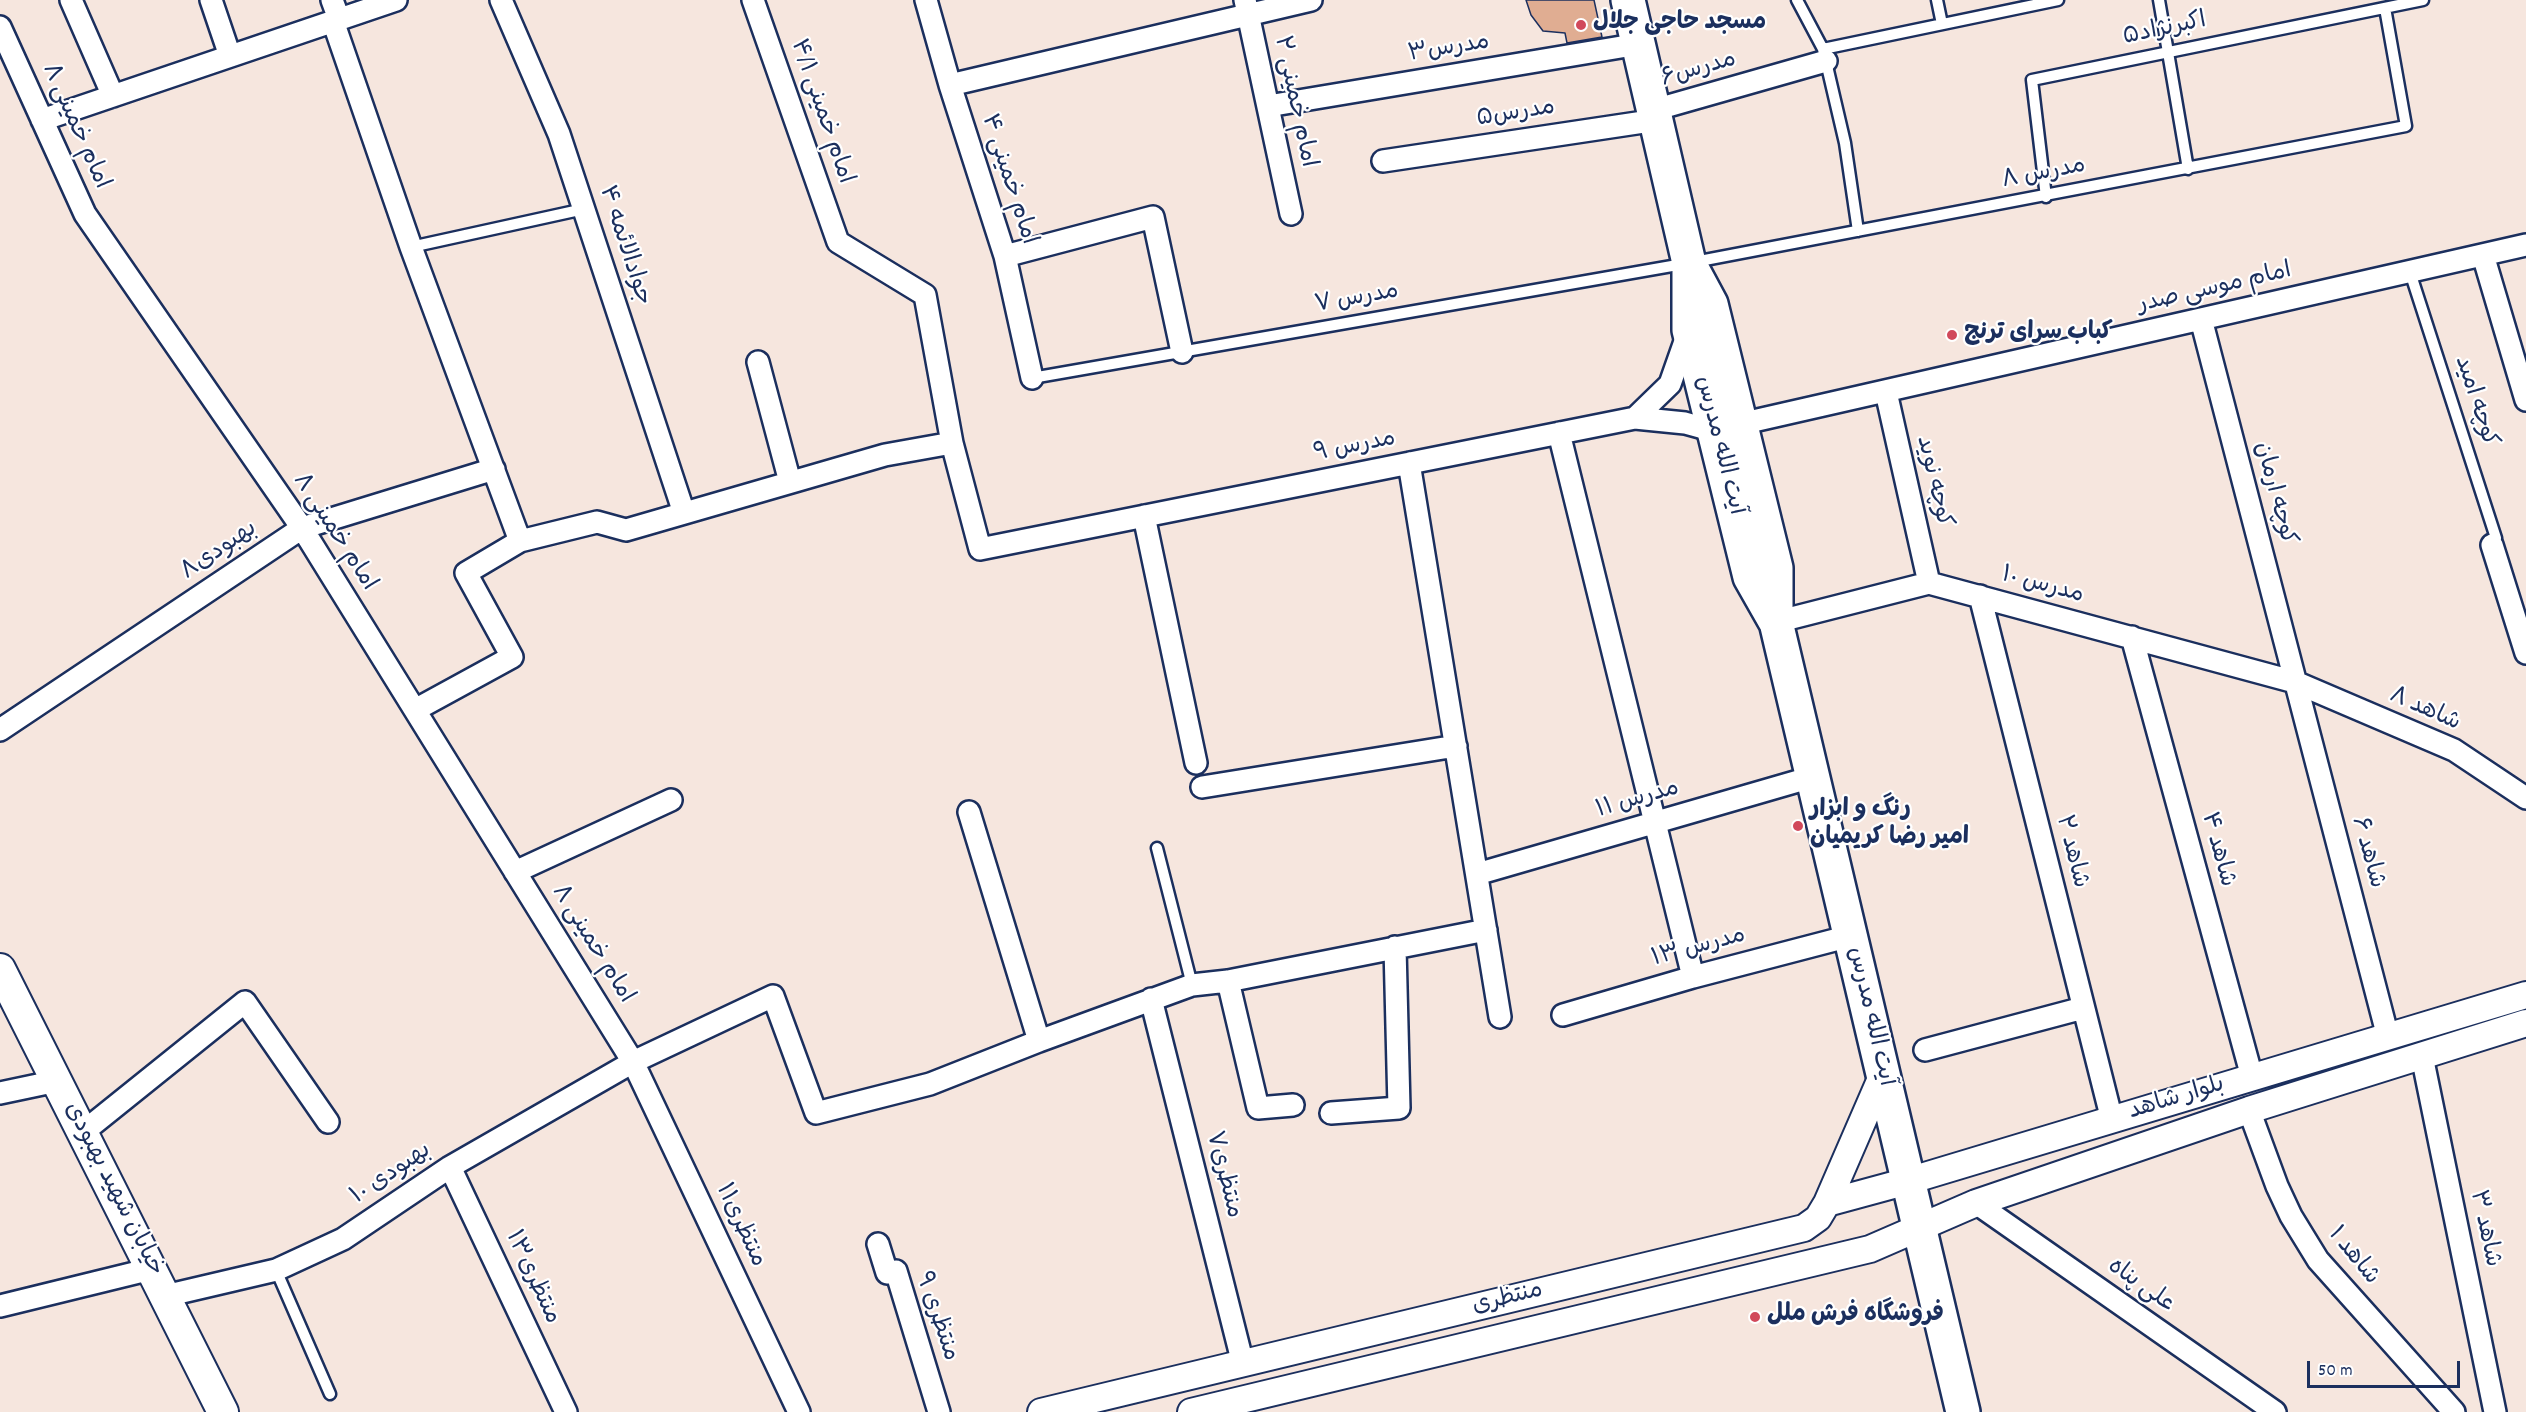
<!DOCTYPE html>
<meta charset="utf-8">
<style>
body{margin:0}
#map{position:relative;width:2526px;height:1412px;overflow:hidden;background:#f6e6de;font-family:Dekko,sans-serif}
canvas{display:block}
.scale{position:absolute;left:2307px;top:1361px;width:153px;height:27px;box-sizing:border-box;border:3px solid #1b2f5e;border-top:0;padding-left:8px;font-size:18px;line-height:21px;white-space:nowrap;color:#1b2f5e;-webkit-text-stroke:4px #fff;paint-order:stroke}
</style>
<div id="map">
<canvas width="2526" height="1412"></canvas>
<div class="scale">50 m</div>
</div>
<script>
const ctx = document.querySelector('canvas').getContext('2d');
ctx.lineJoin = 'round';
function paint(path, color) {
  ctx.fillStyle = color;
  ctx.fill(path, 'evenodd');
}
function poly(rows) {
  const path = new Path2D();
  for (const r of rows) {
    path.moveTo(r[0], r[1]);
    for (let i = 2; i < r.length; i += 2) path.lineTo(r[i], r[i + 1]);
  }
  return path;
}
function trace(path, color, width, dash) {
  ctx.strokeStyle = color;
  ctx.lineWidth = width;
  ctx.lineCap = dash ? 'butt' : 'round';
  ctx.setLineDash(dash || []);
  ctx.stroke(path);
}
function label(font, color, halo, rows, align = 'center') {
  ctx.font = font + ' Dekko,"Playpen Sans Arabic",sans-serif';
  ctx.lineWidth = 4.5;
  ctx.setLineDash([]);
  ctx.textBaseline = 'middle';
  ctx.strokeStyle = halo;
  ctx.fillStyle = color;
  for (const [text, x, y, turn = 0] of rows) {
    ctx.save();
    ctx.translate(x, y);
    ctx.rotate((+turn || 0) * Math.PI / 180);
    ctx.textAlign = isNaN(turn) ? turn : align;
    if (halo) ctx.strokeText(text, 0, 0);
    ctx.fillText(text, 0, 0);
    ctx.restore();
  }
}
const building = poly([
 [1526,0,1594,0,1602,37,1567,43,1565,33,1543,31,1531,15,1526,0]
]);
const service = poly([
 [1797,0,1823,49,1845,143,1858,231],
 [1937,0,1942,24],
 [2159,0,2188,169],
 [1823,49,2058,0],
 [2046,197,2032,80,2423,0],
 [411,247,584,209],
 [2410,272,2496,538,2492,545],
 [1032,378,1689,263,2406,126,2385,8],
 [1157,848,1192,985],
 [276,1270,330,1394]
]);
const minor = poly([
 [71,0,113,96],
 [211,0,230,56],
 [332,0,339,19],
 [501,0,559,134,684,513],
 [753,0,838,242,925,295,952,443,980,549,1635,418,1670,384,1689,330],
 [926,0,950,85,1005,256,1032,378],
 [1245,0,1291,214],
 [333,21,411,247,520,541],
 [0,27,85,214,302,528,633,1062,799,1412],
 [950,85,1311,0],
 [1268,106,1639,44],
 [1654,110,1826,61],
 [42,120,396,0],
 [1383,161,1657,120],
 [2483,255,2526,400],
 [1005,256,1153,217,1182,352],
 [2201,319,2388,1037],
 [758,362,790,482],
 [1886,392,1929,583],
 [1635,418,1685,423,1714,431],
 [1740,424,2526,245],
 [1559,433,1693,977],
 [1409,463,1500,1017],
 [1144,516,1196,763],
 [2492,545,2526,653],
 [1980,596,2112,1120],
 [1776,622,1929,583,2295,682,2454,750,2526,798],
 [2132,637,2252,1077],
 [415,710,512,657,466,573,520,541,597,522,626,530,885,455,952,443],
 [0,730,302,528,494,469],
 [1202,787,1456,746],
 [969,812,1039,1041],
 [515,872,671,800],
 [1477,874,1812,777],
 [1228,981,1258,1108,1293,1105],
 [1151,999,1243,1364],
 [1563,1015,1693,977,1850,936],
 [1925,1050,2083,1008],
 [2422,1056,2495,1412],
 [0,1093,57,1081],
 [2249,1110,2277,1186,2291,1216,2318,1260,2454,1412],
 [1331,1113,1399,1108,1395,947],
 [82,1133,245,1002,328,1122],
 [450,1167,566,1412],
 [1976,1203,2275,1412],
 [878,1244,887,1273,896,1271,939,1412],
 [165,1296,276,1270,343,1239,450,1167,633,1062,773,996,816,1113,930,1084,1039,1041,1192,985,1228,981,1486,930],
 [0,1306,151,1269]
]);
const tertiary = poly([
 [1827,1203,1908,1181,2526,995],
 [1041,1412,1804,1228,1818,1218,1827,1203,1883,1074],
 [1191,1412,1870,1249,1976,1203,2249,1110,2526,1023]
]);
const secondary = poly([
 [0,969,223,1412]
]);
const primary = poly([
 [1628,0,1689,263,1689,330,1750,577,1775,621],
 [1689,263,1711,304,1776,568,1776,622,1963,1412]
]);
const markers = [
 [1581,25,6,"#d1495b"],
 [1952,335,6,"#d1495b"],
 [1798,826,6,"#d1495b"],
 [1755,1317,6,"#d1495b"]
];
const poiNames = [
 ["مسجد حاجی جلال",1593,25],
 ["کباب سرای ترنج",1964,335],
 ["رنگ و ابزار",1810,812],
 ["امیر رضا کریمیان",1810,840],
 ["فروشگاه فرش ملل",1767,1317]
];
const streetNames = [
 ["اکبرنژاد۵",2165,31,-12],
 ["مدرس۳",1449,50,-9],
 ["مدرس۶",1699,71,-16],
 ["امام خمینی ۲",1293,102,78],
 ["امام خمینی ۴/۱",820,112,71],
 ["مدرس۵",1516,115,-9],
 ["امام خمینی ۸",74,127,66],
 ["مدرس ۸",2044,175,-11],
 ["امام خمینی ۴",1007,180,72],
 ["جوادالائمه ۴",623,246,72],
 ["امام موسی صدر",2215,290,-13],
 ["مدرس ۷",1357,300,-10],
 ["کوچه امید",2474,402,72],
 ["آیت الله مدرس",1718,446,76],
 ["مدرس ۹",1355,448,-11],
 ["کوچه نوید",1932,482,77],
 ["کوچه ارمان",2273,494,75],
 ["امام خمینی ۸",333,533,57],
 ["بهبودی۸",220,552,-34],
 ["مدرس ۱۰",2042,587,15],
 ["شاهد ۸",2424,711,24],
 ["مدرس ۱۱",1638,801,-16],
 ["شاهد ۴",2216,850,75],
 ["شاهد ۲",2070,852,76],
 ["شاهد ۶",2366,853,75],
 ["امام خمینی ۸",591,945,58],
 ["مدرس ۱۳",1699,949,-15],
 ["آیت الله مدرس",1869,1017,77],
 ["بلوار شاهد",2177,1100,-17],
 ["بهبودی ۱۰",392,1175,-34],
 ["منتظری۷",1222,1175,76],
 ["خیابان شهید بهبودی",112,1190,63],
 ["منتظری۱۱",739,1226,65],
 ["شاهد ۳",2483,1229,78],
 ["شاهد ۱",2352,1257,51],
 ["منتظری۱۳",531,1278,65],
 ["علی پناه",2140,1287,35],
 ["منتظری",1508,1300,-14],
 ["منتظری ۹",935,1317,71]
];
paint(building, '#e0ad92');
trace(building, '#1b2f5e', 1.5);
trace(service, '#1b2f5e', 15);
trace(minor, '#1b2f5e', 26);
trace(tertiary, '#1b2f5e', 30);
trace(secondary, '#1b2f5e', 34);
trace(primary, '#1b2f5e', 38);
trace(service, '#fff', 10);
trace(minor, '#fff', 21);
trace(tertiary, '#fff', 26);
trace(secondary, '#fff', 30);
trace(primary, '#fff', 33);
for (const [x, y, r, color] of markers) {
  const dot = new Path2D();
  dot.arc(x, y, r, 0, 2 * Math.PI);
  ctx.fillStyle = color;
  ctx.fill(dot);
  trace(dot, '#fff', 2);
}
label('bold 24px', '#1b2f5e', '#fff', poiNames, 'left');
label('24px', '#1b2f5e', '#fff', streetNames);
</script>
